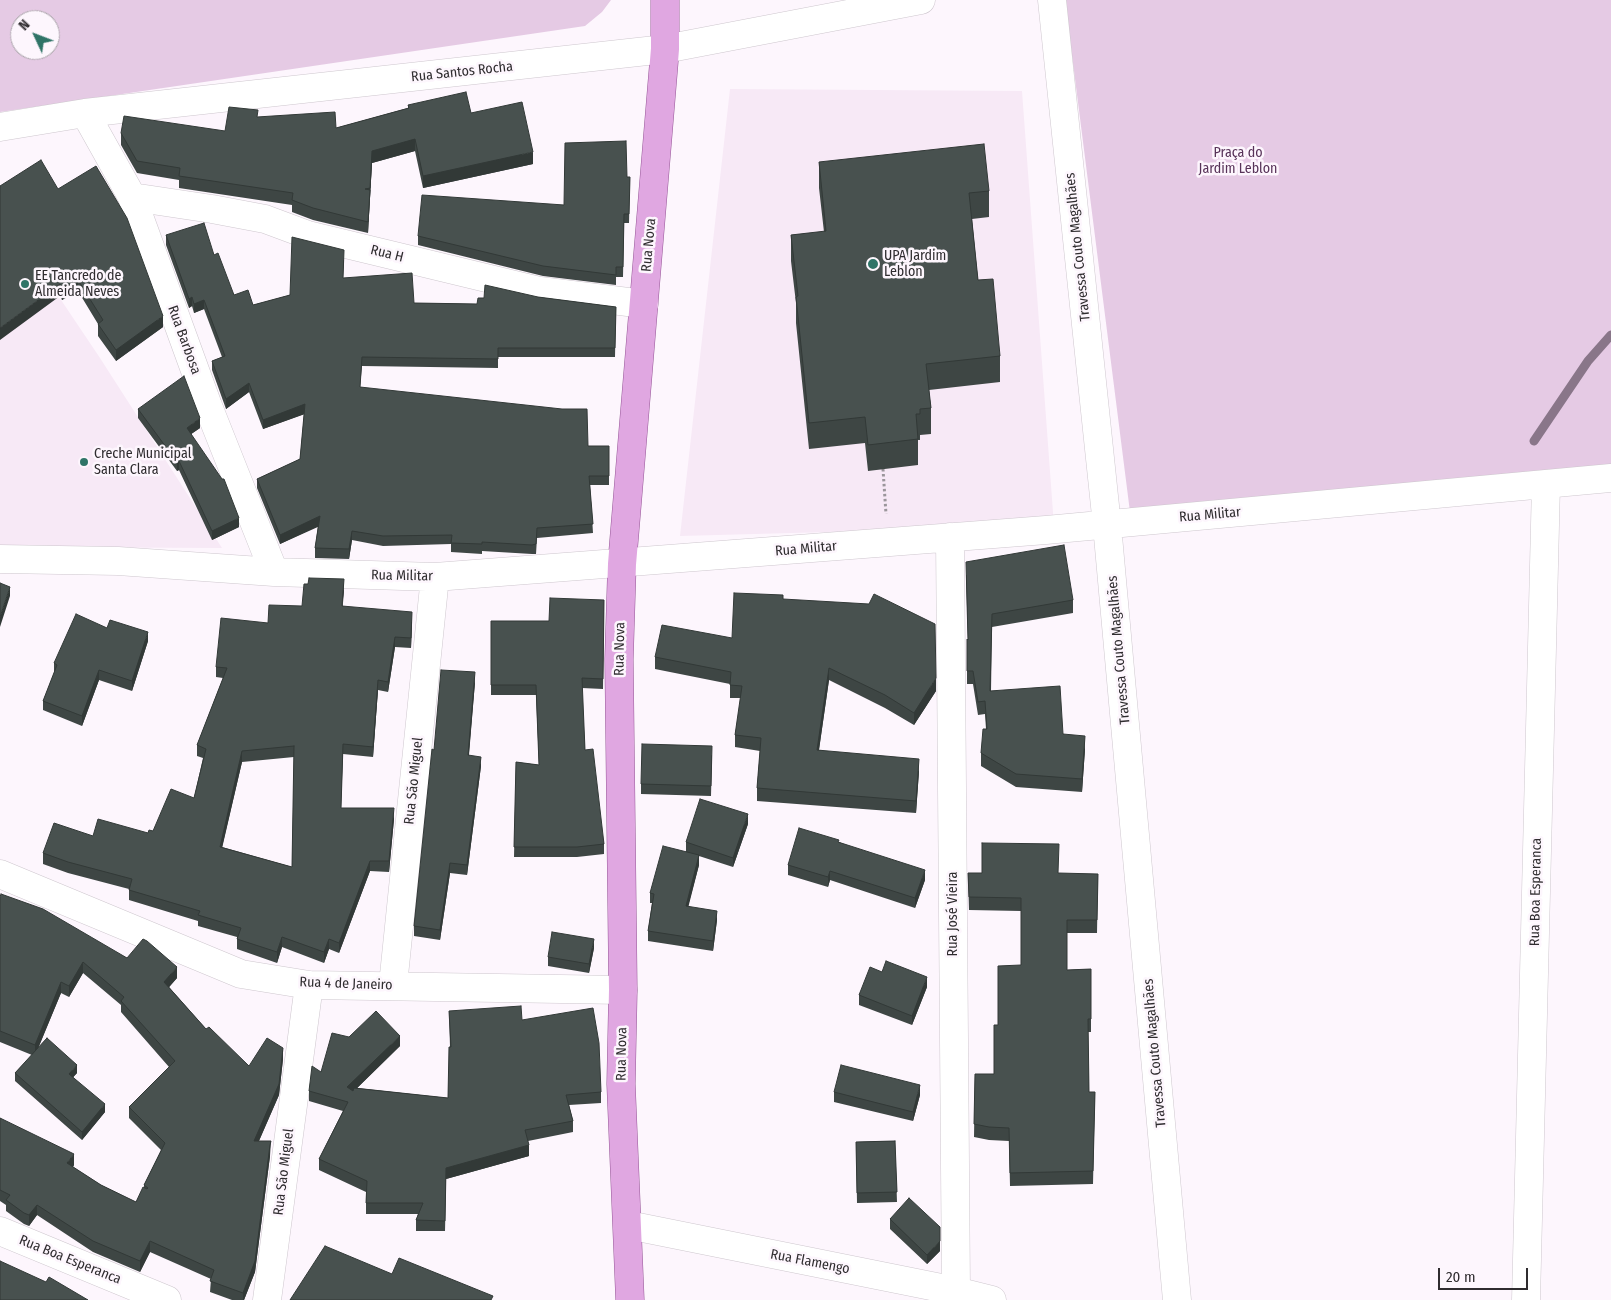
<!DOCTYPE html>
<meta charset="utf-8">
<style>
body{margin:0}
#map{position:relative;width:1611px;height:1300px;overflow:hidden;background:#fdf6fd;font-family:"Fira Sans Condensed",sans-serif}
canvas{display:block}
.north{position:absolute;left:10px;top:10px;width:50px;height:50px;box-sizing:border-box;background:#fdf6fd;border:1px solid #aba5ab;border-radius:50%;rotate:313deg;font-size:14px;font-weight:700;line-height:20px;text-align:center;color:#2f2c2f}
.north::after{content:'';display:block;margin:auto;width:18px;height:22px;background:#2f7467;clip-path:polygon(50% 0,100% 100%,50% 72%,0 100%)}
.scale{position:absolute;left:1438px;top:1268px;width:90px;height:22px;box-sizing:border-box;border:2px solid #2f2c2f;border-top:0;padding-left:6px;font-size:15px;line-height:18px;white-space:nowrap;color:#2f2c2f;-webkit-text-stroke:4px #fdf6fd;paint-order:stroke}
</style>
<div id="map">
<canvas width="1611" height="1300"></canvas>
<div class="north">N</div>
<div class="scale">20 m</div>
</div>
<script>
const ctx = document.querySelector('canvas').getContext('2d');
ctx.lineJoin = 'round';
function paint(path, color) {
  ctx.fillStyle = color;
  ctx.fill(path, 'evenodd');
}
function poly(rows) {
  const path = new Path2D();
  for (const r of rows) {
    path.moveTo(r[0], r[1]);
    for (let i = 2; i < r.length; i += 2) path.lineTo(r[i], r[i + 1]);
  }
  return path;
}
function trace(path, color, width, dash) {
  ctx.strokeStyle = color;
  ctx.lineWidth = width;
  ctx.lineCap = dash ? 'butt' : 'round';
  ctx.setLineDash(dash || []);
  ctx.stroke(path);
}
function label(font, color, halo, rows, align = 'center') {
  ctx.font = font + ' "Fira Sans Condensed",sans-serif';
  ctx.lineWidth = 5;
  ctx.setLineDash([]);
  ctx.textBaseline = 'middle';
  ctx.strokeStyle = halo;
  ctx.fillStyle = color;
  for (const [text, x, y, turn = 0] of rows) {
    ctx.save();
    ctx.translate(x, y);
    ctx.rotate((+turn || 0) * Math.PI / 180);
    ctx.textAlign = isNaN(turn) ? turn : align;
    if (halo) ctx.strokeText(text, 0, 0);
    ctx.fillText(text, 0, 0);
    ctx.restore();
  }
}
const built = poly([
 [730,89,1022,91,1054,526,680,536],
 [0,209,100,358,222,548,0,547]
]);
const green = poly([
 [0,0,611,0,602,12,585,26,0,112],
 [20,20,50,20,50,50,20,50],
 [1065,0,1611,0,1611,467,1130,512]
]);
const stream = poly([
 [1534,441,1588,361,1611,335]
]);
const path = poly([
 [883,469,886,514]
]);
const minor = poly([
 [1052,0,1107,525,1177,1300],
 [85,113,132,197,208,406,274,572],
 [0,127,85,113,665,49,921,0],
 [132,197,212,209,265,219,308,235,540,291,644,304],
 [950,537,956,1291],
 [0,559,118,561,274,572,435,577,1046,530,1611,478],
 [0,874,241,974,309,985,623,990],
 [393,985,435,577],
 [628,1225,956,1291,992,1300],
 [0,1231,167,1300],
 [267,1300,309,985],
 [1526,1300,1546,484]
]);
const primary = poly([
 [630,1300,621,1084,623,990,619,659,622,564,665,49,665,0]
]);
const wall = poly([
 [408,105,471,113,533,164,423,188,415,151,372,163,368,233,313,220,292,212,292,205,179,188,179,180,137,173,121,145,121,133,225,131,258,117,336,128,408,108],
 [819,162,989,191,989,217,972,219,978,280,1000,356,1000,382,929,390,931,408,931,434,920,435,920,440,918,440,918,465,868,471,865,443,809,449,796,323,796,303,791,261,791,235,824,232,819,188],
 [627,177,630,177,629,223,624,223,623,277,616,277,616,285,543,276,418,245,418,236,564,205],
 [58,189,163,327,116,361,98,336,98,324,78,291,62,300,60,296],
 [166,235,214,255,234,295,253,305,290,295,344,260,343,278,414,303,477,304,484,298,538,297,616,307,615,357,498,357,498,368,362,366,360,387,588,446,609,446,609,485,590,485,593,533,537,538,536,554,532,554,482,551,482,554,451,552,451,544,383,546,352,540,349,559,315,558,315,548,318,526,280,544,257,488,257,479,300,459,304,414,263,429,249,392,226,409,212,370,212,361,222,357,204,309,194,313,192,306,189,308,166,245],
 [138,409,200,428,191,434,239,527,212,540,179,470,177,471,138,418],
 [966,575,1073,600,1073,613,992,627,991,691,1063,734,1085,749,1082,792,1016,787,981,766,981,753,986,729,985,714,978,715,973,684,967,684,967,639,968,640],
 [344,590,342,606,412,622,411,648,395,647,388,692,378,690,373,757,343,754,341,808,394,819,389,872,370,871,339,953,329,949,324,963,282,947,277,963,237,949,237,937,198,926,198,921,129,900,129,889,68,873,43,864,43,853,93,836,148,833,153,831,194,798,203,758,197,756,197,745,223,678,216,677,216,667,268,623,302,606],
 [294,757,292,867,222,847,242,762],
 [783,599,936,691,914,725,885,708,829,680,819,750,919,771,916,813,757,801,757,788,760,751,735,747,735,735,741,698,730,698,730,684,655,669,655,657,732,638],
 [604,600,603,689,582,688,585,750,604,844,604,854,577,857,514,857,516,762,539,765,536,695,491,695,491,621,549,621],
 [107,628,148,641,132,691,99,680,82,726,43,710,43,701,54,673,54,663],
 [475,682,469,755,481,766,467,875,450,873,440,940,414,936,414,926,434,750],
 [712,755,711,796,641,794,641,784],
 [748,824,733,867,699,856,699,865,688,906,717,920,713,951,648,941,648,931,652,903,650,903,650,893,686,852,686,842],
 [839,842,925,880,915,908,830,880,828,887,788,875,788,865],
 [968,873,1098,874,1097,933,1067,933,1067,970,1091,969,1091,1032,1088,1032,1089,1092,1095,1092,1093,1184,1010,1186,1009,1141,989,1140,974,1137,975,1074,994,1074,998,1025,1021,965,1021,911,969,910],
 [0,897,127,958,177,978,169,987,206,1029,249,1066,283,1059,279,1095,259,1141,271,1141,270,1156,255,1272,244,1300,232,1300,210,1292,211,1279,150,1252,140,1272,93,1252,37,1215,29,1226,24,1224,6,1211,6,1205,0,1201,0,1118,74,1165,73,1167,101,1185,136,1202,144,1188,144,1185,161,1150,129,1118,129,1107,169,1067,121,1012,121,1005,83,973,69,997,61,993,38,1048,77,1073,73,1077,105,1112,82,1140,15,1081,15,1073,32,1055,0,1042],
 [594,948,589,973,548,966,548,957],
 [882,972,927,987,912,1025,859,1005,859,995],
 [449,1011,522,1020,601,1092,601,1103,569,1105,573,1121,573,1132,528,1141,529,1156,446,1179,445,1231,416,1231,416,1220,418,1214,366,1214,366,1192,319,1170,319,1159,343,1111,309,1101,309,1091,321,1072,349,1037,400,1046,357,1088,448,1098,450,1047],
 [834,1092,920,1095,913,1121,834,1102],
 [895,1141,897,1202,857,1203,856,1142],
 [890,1219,940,1251,927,1264,890,1229]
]);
const shadedWall = poly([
 [415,139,415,151,372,163,368,233,368,222,365,189,372,151],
 [533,152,533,164,423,188,423,176],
 [78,280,78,291,62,300,62,288],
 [60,284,60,296,0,340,0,328],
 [192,297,192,306,189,308,189,299],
 [204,300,204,309,194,313,194,304],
 [163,316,163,327,116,361,116,350],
 [249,383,249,392,226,409,226,399],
 [305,404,305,414,263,429,263,420],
 [200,418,200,428,187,437,187,428],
 [179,461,179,470,177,471,177,462],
 [320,516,320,526,280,544,280,535],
 [239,518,239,527,212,540,212,531],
 [352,531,352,540,349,559,349,549],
 [344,579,344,590,342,616,342,606],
 [10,587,10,596,0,627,0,617],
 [412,612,412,622,411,648,411,638],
 [148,632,148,641,132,691,132,681],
 [395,637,395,647,388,692,388,682],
 [829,668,829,680,817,763,817,750],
 [99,670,99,680,82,726,82,716],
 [475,672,475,682,468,764,468,755],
 [936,678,936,691,914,725,914,713],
 [378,680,378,690,373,757,373,747],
 [1085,736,1085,749,1082,792,1082,779],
 [242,751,242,762,220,857,220,847],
 [481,757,481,766,467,875,467,865],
 [919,759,919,771,916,813,916,801],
 [394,808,394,819,389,872,389,861],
 [748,814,748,824,733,867,733,858],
 [699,855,699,865,686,916,686,906],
 [370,861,370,871,339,953,339,943],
 [450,863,450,873,440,940,440,930],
 [925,870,925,880,915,908,915,898],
 [830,871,830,880,828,887,828,877],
 [717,911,717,920,713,951,713,941],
 [282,937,282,947,277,963,277,952],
 [329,939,329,949,324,963,324,952],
 [594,939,594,948,589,973,589,964],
 [83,962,83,973,69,997,69,986],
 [177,967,177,978,164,993,164,982],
 [927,977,927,987,912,1025,912,1016],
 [61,982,61,993,35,1056,35,1045],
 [400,1036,400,1046,347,1098,347,1087],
 [283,1048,283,1059,279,1095,254,1152,254,1141],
 [77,1065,77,1073,69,1082,69,1074],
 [920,1085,920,1095,913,1121,913,1112],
 [105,1104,105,1112,82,1140,82,1132],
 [270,1145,270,1156,255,1272,244,1300,243,1300,243,1293],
 [529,1145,529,1156,446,1179,445,1231,446,1168],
 [74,1154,74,1165,67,1174,67,1163],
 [37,1205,37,1215,29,1226,29,1215],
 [150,1241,150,1252,140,1272,140,1261],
 [940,1241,940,1251,927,1264,927,1255]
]);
const building = poly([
 [466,92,471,113,522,102,533,152,423,176,415,139,372,151,370,188,365,189,370,190,368,222,313,208,292,200,293,193,179,176,180,168,137,161,121,133,124,116,225,131,229,107,258,110,257,117,335,112,336,128,409,108,408,105,466,92],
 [626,141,627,177,630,177,629,214,624,214,623,267,616,267,616,275,543,266,418,236,422,195,564,205,565,143,626,141],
 [984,144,989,191,969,193,978,280,993,279,1000,356,926,364,931,408,920,409,920,414,916,414,918,439,868,445,865,417,809,423,796,297,798,296,791,235,826,231,819,162,984,144],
 [41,160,58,189,96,166,127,218,163,316,116,350,98,324,103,320,78,280,62,288,60,284,0,328,0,186,41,160],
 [204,223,214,255,218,253,234,295,248,290,253,305,290,295,292,237,344,250,343,278,412,273,414,303,477,304,478,298,484,298,485,285,538,297,616,307,615,348,498,348,498,359,362,357,360,387,562,409,587,409,588,446,609,446,609,476,589,476,593,524,537,528,536,544,532,545,482,542,482,544,451,543,452,535,383,536,352,531,349,549,315,548,320,516,280,535,257,479,300,459,305,404,263,420,249,383,226,399,212,361,225,356,204,300,194,304,192,297,189,299,166,235,204,223],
 [184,376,200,418,187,428,222,479,224,479,239,518,212,531,179,461,177,462,138,409,184,376],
 [1064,545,1073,600,992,614,990,691,1060,686,1063,734,1085,736,1082,779,1016,774,981,753,983,729,987,729,985,701,978,702,973,671,967,671,967,639,968,640,966,562,1064,545],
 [309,578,344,579,342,606,412,612,411,638,395,637,388,682,378,680,373,747,343,744,341,808,394,808,389,861,370,861,339,943,329,939,324,952,282,937,277,952,237,939,241,928,198,915,200,911,129,890,132,879,68,862,43,853,54,823,93,836,98,819,148,833,149,830,153,831,171,789,194,798,206,749,197,745,227,668,216,667,221,618,268,623,269,605,302,606,304,584,308,584,309,578],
 [294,746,292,867,220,847,242,751,294,746],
 [0,583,10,587,0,617,0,583],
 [734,593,783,595,783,599,869,604,874,594,935,624,936,678,914,713,885,695,829,668,817,750,919,759,916,801,757,788,761,738,735,735,742,686,730,685,731,672,655,657,662,625,732,638,734,593],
 [550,598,604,600,603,679,582,678,585,750,593,749,604,844,577,847,514,847,516,762,539,765,536,685,491,685,491,621,549,621,550,598],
 [76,614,107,628,110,620,148,632,132,681,99,670,82,716,43,701,57,665,54,663,76,614],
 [441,670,475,672,468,755,481,757,467,865,450,863,440,930,414,926,432,749,434,750,441,670],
 [642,744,712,746,711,786,641,784,642,744],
 [700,799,748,814,733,858,686,842,700,799],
 [799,828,839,840,838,842,925,870,915,898,830,871,828,877,788,865,799,828],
 [982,843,1059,844,1058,873,1098,874,1097,920,1067,920,1067,970,1091,969,1091,1019,1088,1019,1089,1092,1095,1092,1093,1171,1010,1173,1009,1128,989,1127,974,1124,975,1074,994,1074,994,1025,998,1025,998,966,1021,965,1021,898,969,897,968,873,982,873,982,843],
 [663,846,699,855,686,906,717,911,713,941,648,931,654,894,650,893,663,846],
 [1,894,43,909,127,958,143,939,147,941,177,967,164,982,206,1029,209,1027,249,1066,267,1038,283,1048,279,1084,254,1141,271,1141,270,1145,255,1261,243,1293,210,1281,214,1270,150,1241,140,1261,93,1241,37,1205,29,1215,24,1213,6,1200,10,1195,0,1190,0,1118,74,1154,67,1163,101,1185,136,1202,143,1187,147,1189,148,1188,144,1185,165,1143,129,1107,175,1061,121,1001,124,997,83,962,69,986,61,982,35,1045,0,1031,0,897,1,894],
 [552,932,594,939,589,964,548,957,552,932],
 [886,961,927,977,912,1016,859,995,870,967,882,972,886,961],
 [521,1006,522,1020,593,1008,599,1043,601,1092,566,1095,573,1121,525,1130,529,1145,446,1168,445,1221,416,1220,423,1203,366,1203,367,1181,319,1159,348,1102,309,1091,312,1066,321,1072,332,1033,349,1037,376,1011,400,1036,347,1087,353,1091,354,1088,448,1098,449,1047,451,1047,449,1011,521,1006],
 [47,1038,77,1065,69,1074,105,1104,82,1132,15,1073,47,1038],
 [841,1065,920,1085,913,1112,834,1092,841,1065],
 [895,1141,897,1192,857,1193,856,1142,895,1141],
 [909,1198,940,1227,940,1241,927,1255,890,1219,909,1198],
 [325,1246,392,1274,399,1258,493,1296,491,1300,290,1300,325,1246],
 [0,1261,46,1282,49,1277,88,1300,0,1300,0,1261]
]);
const markers = [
 [873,264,6,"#2f7467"],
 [25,284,5,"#2f7467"],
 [84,462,5,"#2f7467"]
];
const streetNames = [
 ["Rua Santos Rocha",462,72,-6],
 ["Rua Nova",649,245,-85],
 ["Travessa Couto Magalhães",1078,247,-96],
 ["Rua H",387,254,14],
 ["Rua Barbosa",184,340,70],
 ["Rua Militar",1210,515,-5],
 ["Rua Militar",806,549,-5],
 ["Rua Militar",402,576,1],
 ["Rua Nova",620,649,-89],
 ["Travessa Couto Magalhães",1119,650,-95],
 ["Rua São Miguel",414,781,-84],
 ["Rua Boa Esperanca",1536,892,-89],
 ["Rua José Vieira",953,914,-90],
 ["Rua 4 de Janeiro",346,984,2],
 ["Travessa Couto Magalhães",1155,1053,-95],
 ["Rua Nova",622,1054,-89],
 ["Rua São Miguel",284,1172,-83],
 ["Rua Boa Esperanca",70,1260,22],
 ["Rua Flamengo",810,1262,11]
];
const parkNames = [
 ["Praça do",1238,153],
 ["Jardim Leblon",1238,169]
];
const poiNames = [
 ["UPA Jardim",884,256],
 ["Leblon",884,272],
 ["EE Tancredo de",35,276],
 ["Almeida Neves",35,292],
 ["Creche Municipal",94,454],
 ["Santa Clara",94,470]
];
paint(built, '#f7e9f6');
paint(green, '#e5cae4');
trace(stream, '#897689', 9);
trace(minor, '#cec7ce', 29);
trace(primary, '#955696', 29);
trace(path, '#9b969b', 3, [2.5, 2.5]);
trace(minor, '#fff', 28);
trace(primary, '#e0a7e1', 28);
paint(wall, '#3e4644');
paint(shadedWall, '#323937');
paint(building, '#48514f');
trace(building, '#323937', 1);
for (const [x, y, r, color] of markers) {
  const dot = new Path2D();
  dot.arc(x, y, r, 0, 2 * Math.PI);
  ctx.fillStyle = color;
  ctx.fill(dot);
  trace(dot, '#fdf6fd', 2);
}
label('14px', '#2f2c2f', '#fdf6fd', streetNames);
label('14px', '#583359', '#fdf6fd', parkNames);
label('14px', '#2f2c2f', '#fdf6fd', poiNames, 'left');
</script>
